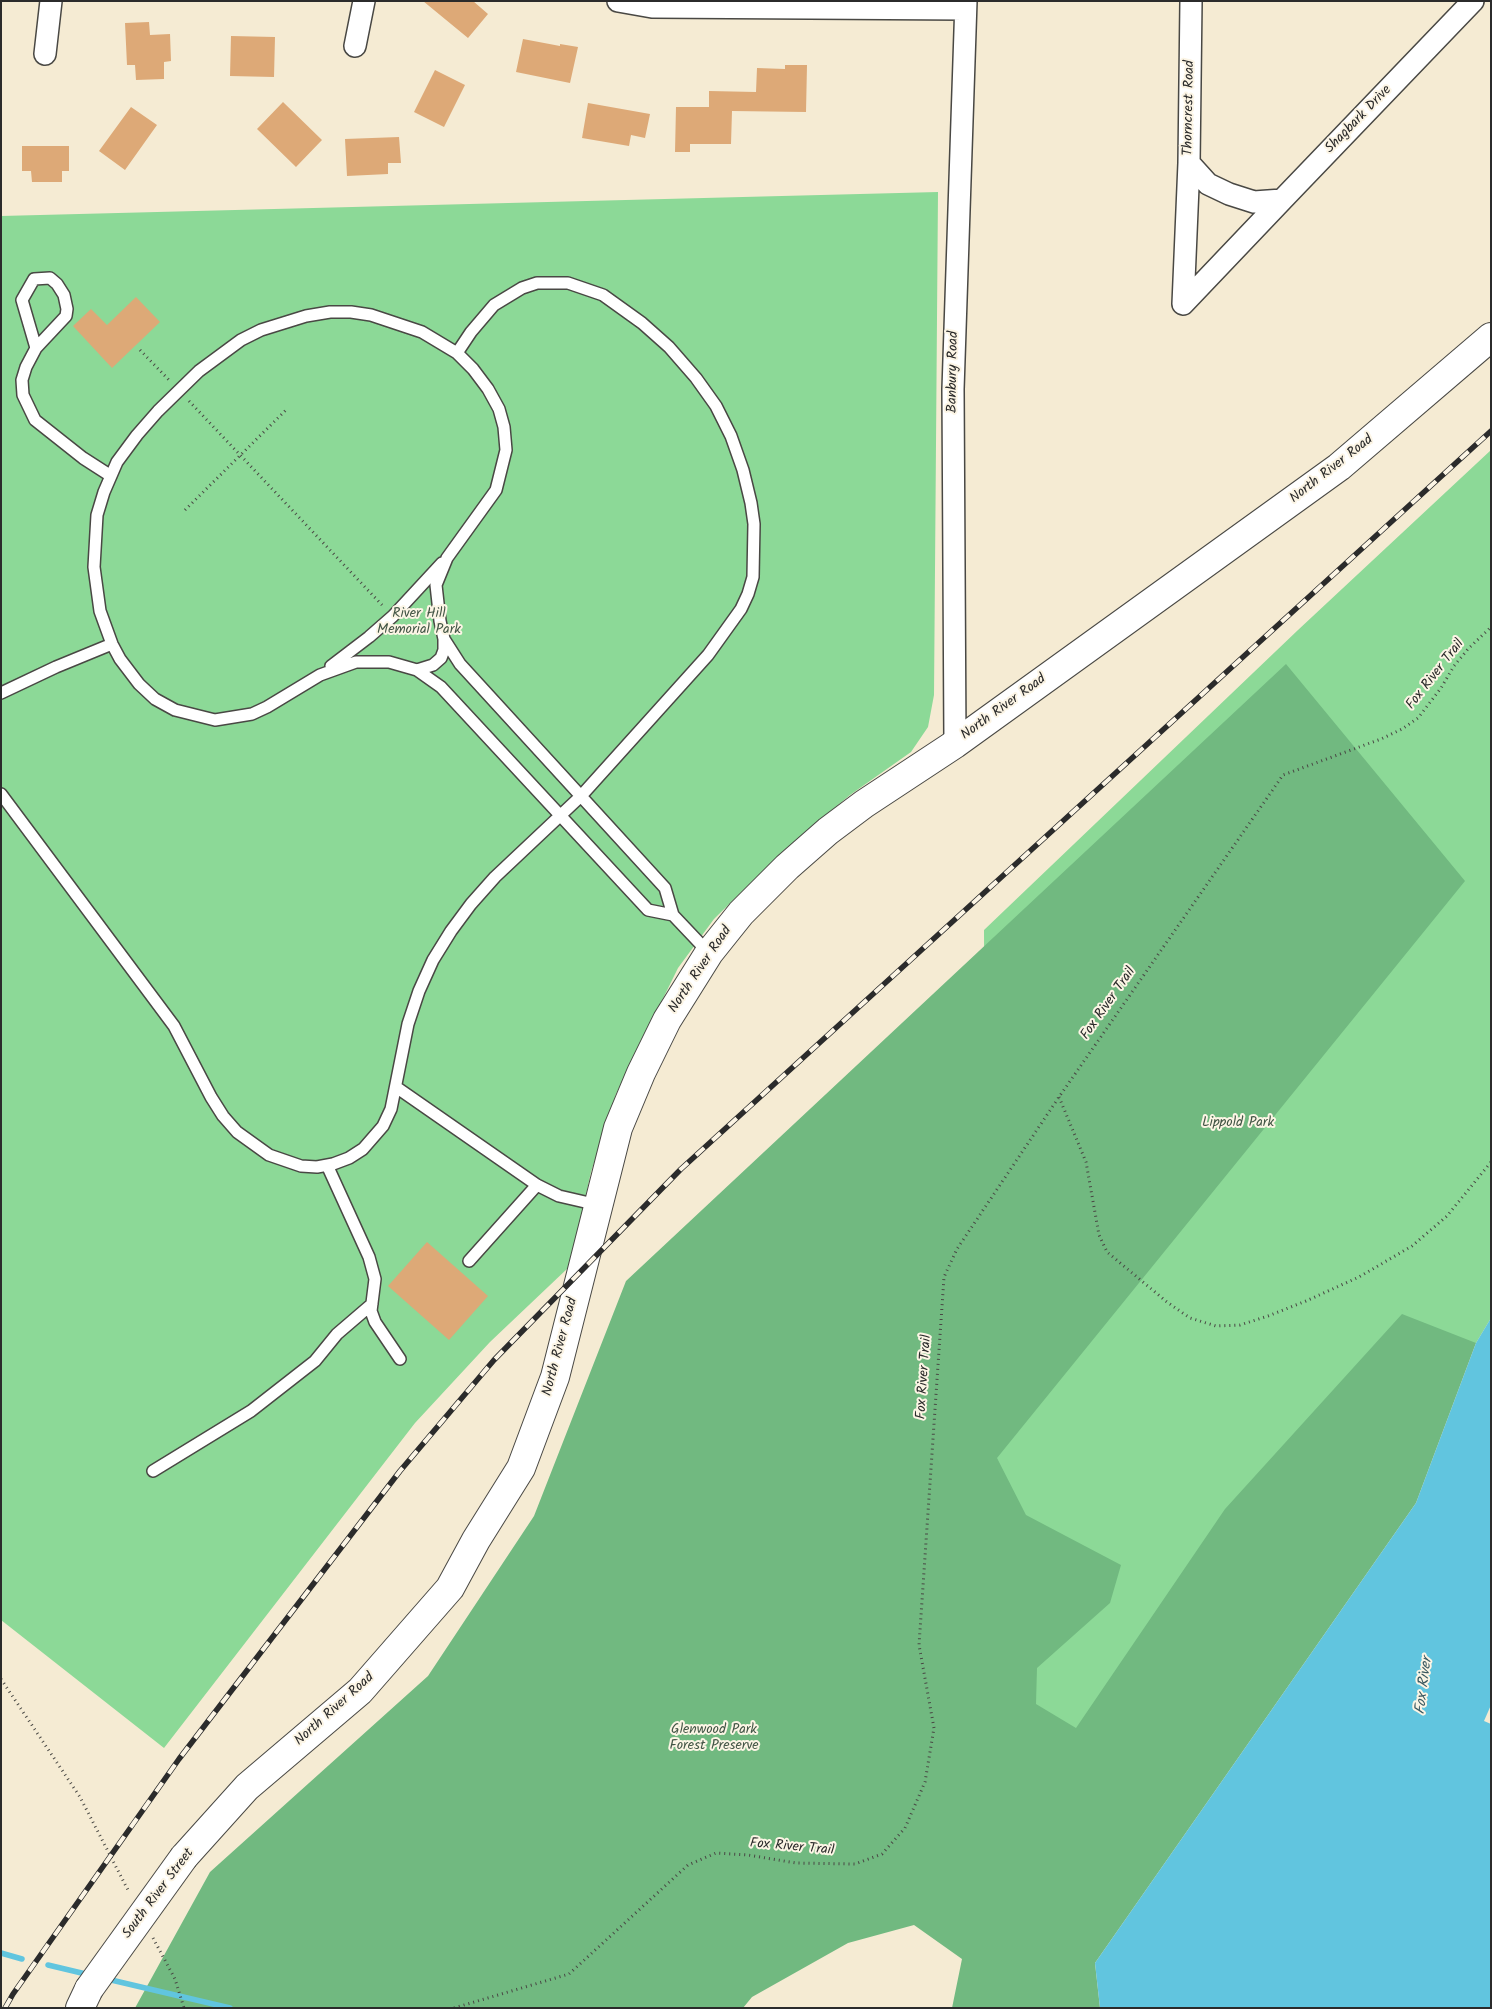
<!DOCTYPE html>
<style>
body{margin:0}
#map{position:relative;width:1492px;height:2009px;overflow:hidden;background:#f5ebd3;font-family:Kalam,sans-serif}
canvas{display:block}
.frame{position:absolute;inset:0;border:2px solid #2b2b2b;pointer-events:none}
</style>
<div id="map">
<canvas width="1492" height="2009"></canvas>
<div class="frame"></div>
</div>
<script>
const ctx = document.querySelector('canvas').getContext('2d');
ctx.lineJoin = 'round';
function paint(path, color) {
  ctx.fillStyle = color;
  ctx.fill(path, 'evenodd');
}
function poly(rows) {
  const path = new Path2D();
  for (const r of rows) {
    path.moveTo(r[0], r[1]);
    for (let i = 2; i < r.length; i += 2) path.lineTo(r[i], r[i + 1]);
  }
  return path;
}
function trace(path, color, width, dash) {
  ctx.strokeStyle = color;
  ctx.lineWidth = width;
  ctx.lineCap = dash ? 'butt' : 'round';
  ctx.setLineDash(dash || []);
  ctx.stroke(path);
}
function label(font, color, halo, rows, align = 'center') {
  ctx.font = font + ' Kalam,sans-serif';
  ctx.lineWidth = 4;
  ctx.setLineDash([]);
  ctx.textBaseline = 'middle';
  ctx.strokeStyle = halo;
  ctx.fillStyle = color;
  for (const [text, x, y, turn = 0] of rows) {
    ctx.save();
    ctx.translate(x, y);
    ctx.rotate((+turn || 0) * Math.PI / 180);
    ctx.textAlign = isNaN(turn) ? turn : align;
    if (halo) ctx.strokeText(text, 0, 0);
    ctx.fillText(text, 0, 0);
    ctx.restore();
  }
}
const green = poly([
 [938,192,934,695,928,727,911,752,850,795,783,851,714,919,678,968,616,1094,591,1172,572,1258,568,1268,490,1342,415,1423,164,1748,1,1620,1,216],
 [1491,450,1491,1318,1476,1343,988,1961,984,930,1298,630]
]);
const forest = poly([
 [1286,664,1465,881,997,1458,1026,1515,1121,1565,1110,1603,1037,1668,1036,1704,1076,1728,1225,1509,1402,1314,1476,1343,1416,1503,1095,1963,1100,2008,952,2008,962,1959,914,1925,848,1943,752,1997,743,2008,135,2008,210,1872,428,1676,534,1516,626,1281]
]);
const water = poly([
 [1491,1318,1491,1705,1484,1721,1491,1724,1491,2008,1100,2008,1095,1963,1416,1503,1476,1343]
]);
const stream = poly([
 [1,1953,22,1959],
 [48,1965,90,1975],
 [107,1979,230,2008]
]);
const building = poly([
 [423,1,473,1,488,14,468,38],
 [149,22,150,35,170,34,171,61,164,62,164,79,136,80,135,65,127,65,125,23],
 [231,36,275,37,274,77,230,76],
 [523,39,560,46,560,44,578,47,570,83,516,72],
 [785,65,807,65,806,112,732,111,731,144,690,144,690,152,675,152,676,107,709,107,709,91,756,92,757,68,785,69],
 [435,70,465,85,444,127,414,112],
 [283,102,322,140,296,167,257,129],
 [588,103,650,114,645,138,631,135,629,146,582,138],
 [131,107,157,125,125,170,99,151],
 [399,137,401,163,388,163,388,174,347,176,345,139],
 [22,146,69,146,69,171,62,171,62,182,32,182,31,171,22,171],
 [136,297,160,322,112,368,73,326,91,309,107,325],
 [427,1242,488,1296,449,1340,388,1286]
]);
const path = poly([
 [140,350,169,380],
 [189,401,382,605],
 [185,510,287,409],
 [1059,1097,1086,1162,1099,1235,1107,1252,1167,1302,1190,1318,1216,1326,1240,1325,1268,1316,1306,1301,1359,1277,1412,1246,1447,1216,1491,1162],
 [1,1679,80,1797,129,1892],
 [153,1938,175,1979,184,2008],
 [454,2008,569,1974,688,1865,716,1853,748,1855,796,1863,855,1864,882,1854,905,1828,925,1782,934,1728,919,1645,944,1277,957,1249,1059,1097,1283,775,1381,739,1402,729,1418,718,1441,688,1454,666,1468,649,1491,627]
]);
const lane = poly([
 [36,348,22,300,34,279,50,278,57,284,64,295,67,309,66,316,36,348,26,367,22,380,23,395,35,420,83,458,111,476],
 [331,666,369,637,393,616,442,563],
 [417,670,433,665,441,658,444,650,444,640],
 [1,693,56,667,112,644],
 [1,794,174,1026,211,1097,223,1116,237,1132,269,1155,301,1166,317,1167,333,1164,349,1158,363,1149,383,1126,391,1109,408,1024,419,991,433,960,451,931,471,904,495,877,581,796,708,655,741,609,748,594,753,577,754,524,751,503,743,470,731,436,716,406,696,378,669,347,642,323,603,295,568,283,537,283,522,288,494,305,471,332,457,353],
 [673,915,665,888,460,664,444,639,440,621,436,585,447,558,496,490,506,450,504,427,499,409,488,389,473,369,457,353,422,332,371,315,351,312,330,312,306,316,261,330,241,340,199,371,158,411,137,435,117,462,104,492,97,515,94,567,100,611,112,644,120,659,139,684,155,699,175,710,215,720,252,714,267,707,320,675,356,662,389,662,417,670,441,687,648,910,673,915,709,953],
 [396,1087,537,1185,559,1196,598,1205],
 [327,1165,369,1257,375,1279,371,1311,375,1322,400,1359],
 [469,1261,537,1185],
 [153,1471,251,1411,315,1361,337,1334,372,1304]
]);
const street = poly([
 [618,1,652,7,965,9],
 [1191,1,1189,163,1208,184,1229,194,1254,202,1282,200,1473,1],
 [355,46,364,1],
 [45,54,51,1],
 [1189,163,1183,304,1282,200],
 [955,744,953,389,966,1]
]);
const secondary = poly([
 [184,1857,247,1787,360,1691,450,1588,476,1540,521,1468,555,1377,618,1128,641,1073,667,1020,709,953,741,913,787,867,828,831,864,804,955,744,1339,467,1491,337],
 [80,2008,89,1989]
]);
const rail = poly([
 [5,2008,13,1994,179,1759,400,1471,494,1360,681,1169,1491,431]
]);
const secondaryBridge = poly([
 [89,1989,184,1857]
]);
const streetNames = [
 ["Thorncrest Road",1190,108,-89],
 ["Shagbark Drive",1359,120,-46],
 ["Banbury Road",954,372,-89],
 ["North River Road",1332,470,-38],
 ["Fox River Trail",1436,675,-52],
 ["North River Road",1004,708,-36],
 ["North River Road",701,970,-56],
 ["Fox River Trail",1109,1004,-55],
 ["North River Road",561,1347,-75],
 ["Fox River Trail",925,1377,-86],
 ["North River Road",335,1710,-42],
 ["Fox River Trail",792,1848,5],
 ["South River Street",159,1894,-53]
];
const parkNames = [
 ["River Hill",419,615],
 ["Memorial Park",419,631],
 ["Lippold Park",1238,1124],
 ["Glenwood Park",714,1731],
 ["Forest Preserve",714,1747]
];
const waterNames = [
 ["Fox River",1425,1686,-83]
];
paint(green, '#8cd997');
paint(forest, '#71b980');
paint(water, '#61c5df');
trace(stream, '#61c5df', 5.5);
paint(building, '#dda977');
trace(lane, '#494844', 14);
trace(street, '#494844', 24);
trace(secondary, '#494844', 30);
trace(path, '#494844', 3, [1, 4]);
trace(lane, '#fff', 11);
trace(street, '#fff', 21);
trace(secondary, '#fff', 28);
trace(rail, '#2b2b2b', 5.5);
trace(rail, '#fcf5e5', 4, [11]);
trace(secondaryBridge, '#494844', 30, []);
trace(secondaryBridge, '#fff', 28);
label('14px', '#2b2b2b', '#fcf5e5', streetNames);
label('14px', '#435646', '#fcf5e5', parkNames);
label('italic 15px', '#3b5961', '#fcf5e5', waterNames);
</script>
